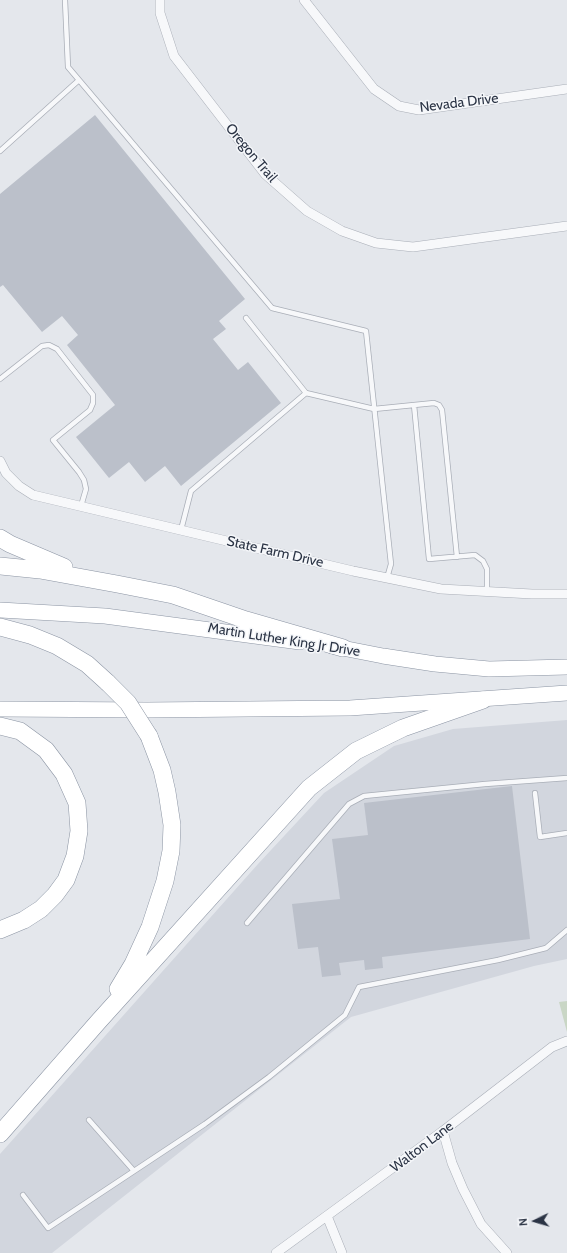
<!DOCTYPE html>
<style>
body{margin:0}
#map{position:relative;width:567px;height:1253px;overflow:hidden;background:#e4e7ec;font-family:Cabin,sans-serif}
canvas{display:block}
.north{position:absolute;left:515px;top:1201px;width:40px;height:40px;-webkit-text-stroke:3px #f4f6f9;paint-order:stroke;rotate:265deg;font-size:11px;font-weight:700;line-height:16px;text-align:center;color:#2b3445}
.north::after{content:'';display:block;margin:auto;width:14px;height:18px;background:#2b3445;clip-path:polygon(50% 0,100% 100%,50% 72%,0 100%)}
</style>
<div id="map">
<canvas width="567" height="1253"></canvas>
<div class="north">N</div>
</div>
<script>
const ctx = document.querySelector('canvas').getContext('2d');
ctx.lineJoin = 'round';
function paint(path, color) {
  ctx.fillStyle = color;
  ctx.fill(path, 'evenodd');
}
function poly(rows) {
  const path = new Path2D();
  for (const r of rows) {
    path.moveTo(r[0], r[1]);
    for (let i = 2; i < r.length; i += 2) path.lineTo(r[i], r[i + 1]);
  }
  return path;
}
function trace(path, color, width, dash) {
  ctx.strokeStyle = color;
  ctx.lineWidth = width;
  ctx.lineCap = dash ? 'butt' : 'round';
  ctx.setLineDash(dash || []);
  ctx.stroke(path);
}
function label(font, color, halo, rows, align = 'center') {
  ctx.font = font + ' Cabin,sans-serif';
  ctx.lineWidth = 3;
  ctx.setLineDash([]);
  ctx.textBaseline = 'middle';
  ctx.strokeStyle = halo;
  ctx.fillStyle = color;
  for (const [text, x, y, turn = 0] of rows) {
    ctx.save();
    ctx.translate(x, y);
    ctx.rotate((+turn || 0) * Math.PI / 180);
    ctx.textAlign = isNaN(turn) ? turn : align;
    if (halo) ctx.strokeText(text, 0, 0);
    ctx.fillText(text, 0, 0);
    ctx.restore();
  }
}
const built = poly([
 [567,720,567,959,534,966,351,1017,52,1253,0,1253,0,1154,258,864,324,793,394,746,453,729]
]);
const green = poly([
 [567,1001,567,1032,559,1002]
]);
const building = poly([
 [95,115,245,299,219,321,226,329,213,339,238,370,248,362,281,403,181,486,165,466,145,482,129,462,109,478,76,437,115,405,67,345,78,335,62,316,42,332,3,285,0,287,0,194],
 [512,786,530,939,382,957,383,968,365,970,364,960,339,963,341,975,322,977,318,947,298,949,292,904,340,899,332,839,368,835,364,803]
]);
const service = poly([
 [79,80,272,308,366,331,391,564,387,578],
 [0,151,79,80,68,67,65,0],
 [246,318,306,393,374,409,414,405,429,559,475,555,483,561,487,569,487,592],
 [0,379,42,346,49,345,57,349,93,395,93,403,90,410,53,440,79,472,84,480,86,489,81,506],
 [414,405,434,403,439,405,442,410,457,557],
 [181,530,191,491,306,393],
 [535,793,540,837,567,833],
 [247,923,349,804,364,796,485,784,567,778],
 [89,1120,134,1171],
 [23,1195,48,1228,205,1124,269,1077,345,1015,359,987,498,960,546,948,567,930]
]);
const minor = poly([
 [160,0,160,13,174,56,265,174,307,211,342,231,376,243,413,247,567,226],
 [304,0,374,89,399,106,419,110,567,89],
 [0,461,6,473,19,486,33,495,353,571,441,589,532,594,567,594],
 [443,1131,452,1163,463,1189,481,1224,507,1253],
 [327,1216,342,1253],
 [276,1253,443,1131,552,1047,567,1041]
]);
const trunk = poly([
 [0,610,105,616,300,642],
 [332,646,383,656,435,664,489,669,567,667],
 [0,709,147,710,350,708,567,693]
]);
const motorway = poly([
 [0,538,10,544,64,567],
 [0,566,40,570,117,584,173,595,246,620,343,648],
 [0,627,30,635,57,646,87,664,108,683],
 [0,726,20,731,46,750,64,774,77,803,79,831,75,856,66,880,55,895,41,909,24,920,0,930],
 [118,989,133,964,150,927,165,881,171,851,172,825,167,792,162,770,149,736],
 [0,1134,98,1022,309,788,356,751,403,728,483,700]
]);
const motorwayBridge = poly([
 [108,683,128,703,149,736]
]);
const streetNames = [
 ["Nevada Drive",459,103,-7],
 ["Oregon Trail",251,153,50],
 ["State Farm Drive",275,552,13],
 ["Martin Luther King Jr Drive",284,640,9],
 ["Walton Lane",422,1147,-37]
];
paint(built, '#d2d6de');
paint(green, '#c9d6c5');
paint(building, '#bbc0ca');
trace(service, '#a9aeb7', 6);
trace(minor, '#a9aeb7', 10);
trace(trunk, '#8b94a3', 16);
trace(motorway, '#8b94a3', 18);
trace(service, '#f7f8fa', 4.5);
trace(minor, '#f7f8fa', 9);
trace(trunk, '#fff', 15);
trace(motorway, '#fff', 17);
trace(motorwayBridge, '#8b94a3', 18, []);
trace(motorwayBridge, '#fff', 17);
label('14px', '#2b3445', '#f4f6f9', streetNames);
</script>
